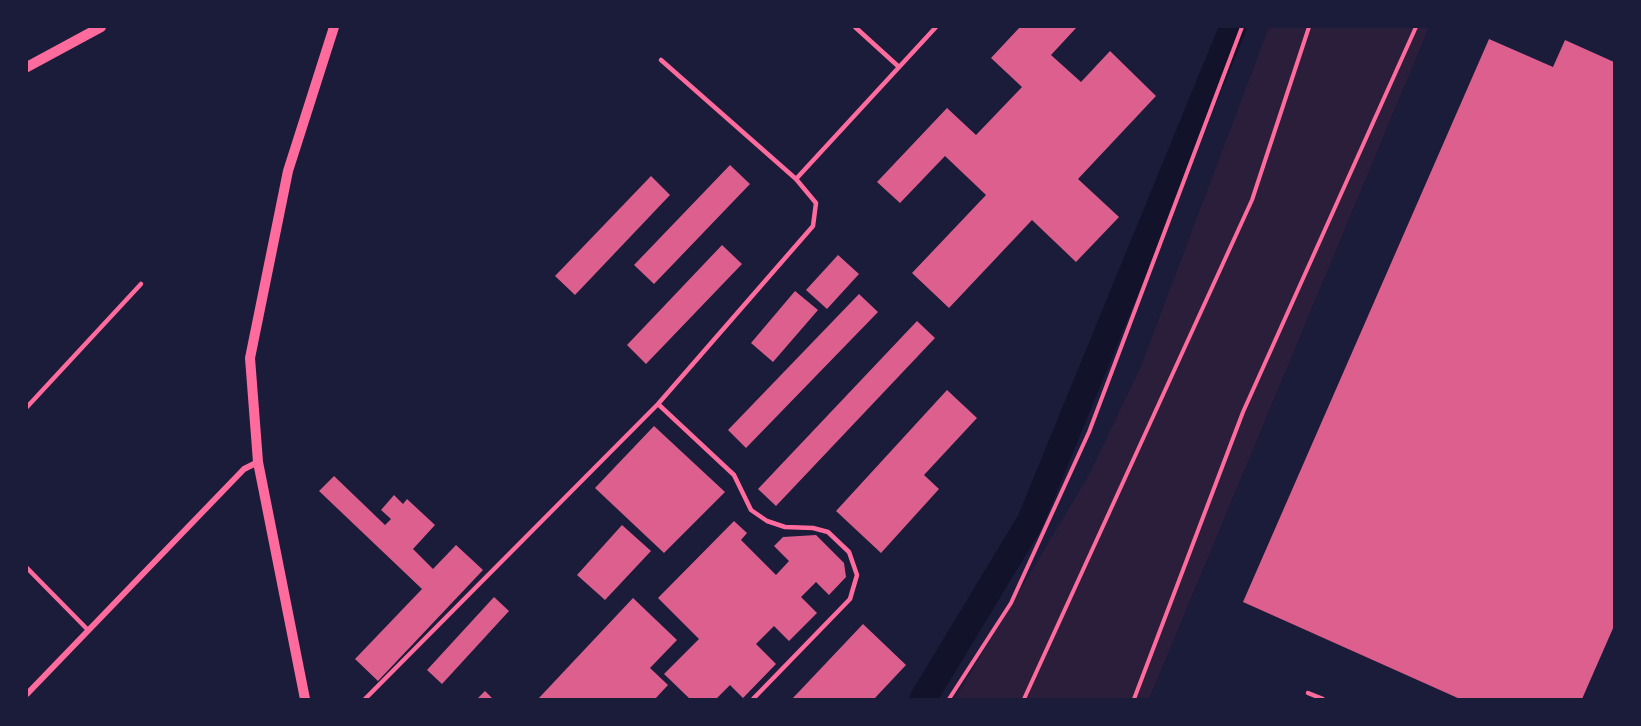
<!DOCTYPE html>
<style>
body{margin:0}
#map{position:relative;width:1641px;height:726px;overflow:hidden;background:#1b1b3a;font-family:"Titillium Web",sans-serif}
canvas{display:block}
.frame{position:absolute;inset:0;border:28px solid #1b1b3a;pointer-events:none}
</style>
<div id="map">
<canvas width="1641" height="726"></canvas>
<div class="frame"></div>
</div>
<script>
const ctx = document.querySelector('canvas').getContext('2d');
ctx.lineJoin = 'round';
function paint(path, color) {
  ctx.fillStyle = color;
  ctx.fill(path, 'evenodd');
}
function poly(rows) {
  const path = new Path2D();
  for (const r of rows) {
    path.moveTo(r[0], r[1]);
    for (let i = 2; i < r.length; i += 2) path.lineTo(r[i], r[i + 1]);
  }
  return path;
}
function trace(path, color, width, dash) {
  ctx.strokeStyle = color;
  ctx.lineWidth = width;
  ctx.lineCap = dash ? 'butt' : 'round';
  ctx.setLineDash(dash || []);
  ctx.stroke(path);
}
const green = poly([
 [1269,27,1429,27,1149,699,955,699,1089,475,1141,366]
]);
const canal = poly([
 [923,699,1030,522,1233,27]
]);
const building = poly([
 [1020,27,1077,27,1051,55,1081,82,1110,51,1156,96,1078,179,1119,217,1076,262,1032,220,949,308,912,273,986,195,945,156,900,203,877,182,947,108,976,135,1022,87,991,58],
 [1489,39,1553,67,1565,40,1614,62,1614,626,1582,699,1460,699,1243,602],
 [730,165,750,184,654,284,634,265],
 [651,176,670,195,575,295,555,276],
 [722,245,742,264,646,364,627,345],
 [838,255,859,274,827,309,806,290],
 [795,291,818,310,773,362,751,343],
 [859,294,878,312,746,448,728,430],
 [917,321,935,338,776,506,758,489],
 [947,390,977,418,924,475,939,489,881,553,836,511],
 [654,426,725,492,664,553,595,488],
 [334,476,385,525,391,519,381,510,394,495,403,504,407,499,435,525,413,549,433,569,456,545,483,570,378,681,355,659,422,589,319,491],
 [734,521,747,533,741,540,776,575,789,561,774,546,783,537,816,535,844,563,846,577,829,595,816,582,801,597,817,613,789,641,774,626,756,644,776,664,743,698,730,685,716,699,690,699,664,674,699,639,658,598],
 [622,525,651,551,605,600,577,575],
 [494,597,509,611,442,684,427,670],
 [633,598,677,640,650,668,668,685,655,699,538,699],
 [863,624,906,665,874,699,792,699],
 [485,691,493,699,477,699]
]);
const path = poly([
 [949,699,1011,603,1089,432,1242,27],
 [1024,699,1252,200,1309,27],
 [1134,699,1243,412,1416,27]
]);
const service = poly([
 [855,27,899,67],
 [661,60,796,179],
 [658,404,734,475,751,510,767,521,785,527,813,528,828,532,849,552,857,575,850,599,753,699],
 [27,407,141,284],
 [27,568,88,630],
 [1308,693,1323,699],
 [365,699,658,404,813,226,816,203,796,179,936,27]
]);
const minor = poly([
 [27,694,244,469,258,462]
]);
const tertiary = poly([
 [27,67,101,27],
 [305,699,258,462,250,358,288,171,334,27]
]);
paint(green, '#2a1e3b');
trace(canal, '#12122b', 27);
paint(building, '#dd5f8e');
trace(path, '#ff6b9d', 4);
trace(service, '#ff6b9d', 4.5);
trace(minor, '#ff6b9d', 6);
trace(tertiary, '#ff6b9d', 10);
</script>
